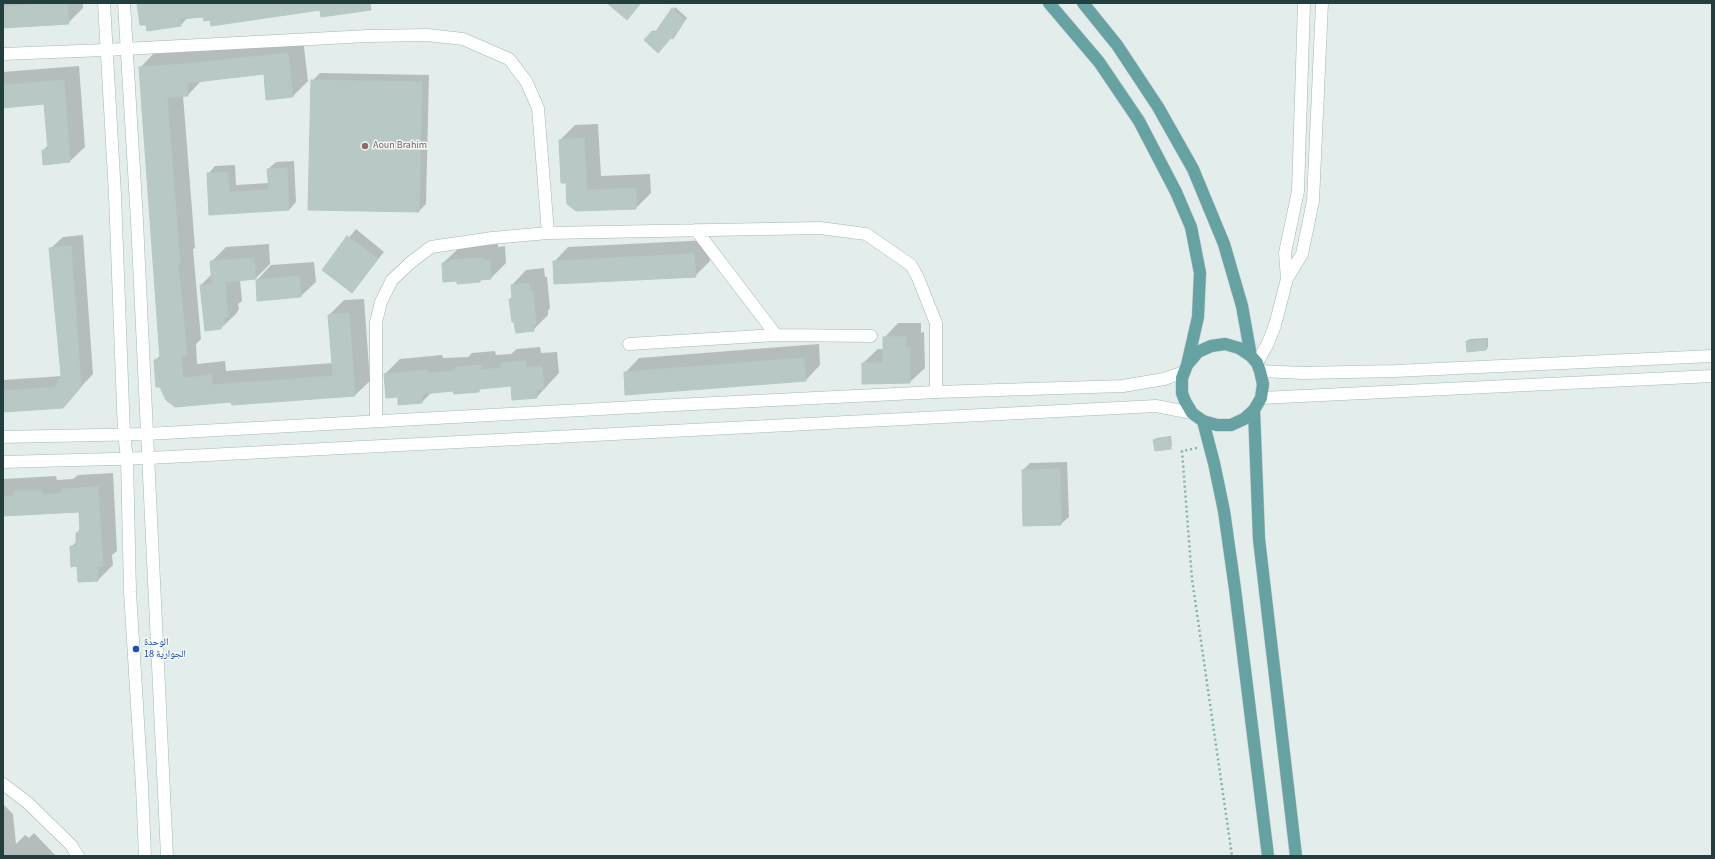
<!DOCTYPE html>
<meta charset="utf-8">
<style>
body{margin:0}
#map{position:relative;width:1715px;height:859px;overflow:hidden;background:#e3edeb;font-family:"Source Sans 3",sans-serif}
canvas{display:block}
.frame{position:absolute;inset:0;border:4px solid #223f3f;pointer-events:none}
</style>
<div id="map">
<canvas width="1715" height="859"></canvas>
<div class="frame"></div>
</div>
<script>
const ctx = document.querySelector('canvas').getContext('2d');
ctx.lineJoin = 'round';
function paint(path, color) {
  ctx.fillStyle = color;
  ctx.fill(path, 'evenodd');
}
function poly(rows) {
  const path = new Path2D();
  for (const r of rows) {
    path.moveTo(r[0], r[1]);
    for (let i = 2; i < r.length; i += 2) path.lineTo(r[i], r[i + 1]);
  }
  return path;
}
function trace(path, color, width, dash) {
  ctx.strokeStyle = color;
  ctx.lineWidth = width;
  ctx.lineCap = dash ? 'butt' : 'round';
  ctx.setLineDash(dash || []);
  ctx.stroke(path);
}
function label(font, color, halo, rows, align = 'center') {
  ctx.font = font + ' "Source Sans 3","Noto Naskh Arabic",sans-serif';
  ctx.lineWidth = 3;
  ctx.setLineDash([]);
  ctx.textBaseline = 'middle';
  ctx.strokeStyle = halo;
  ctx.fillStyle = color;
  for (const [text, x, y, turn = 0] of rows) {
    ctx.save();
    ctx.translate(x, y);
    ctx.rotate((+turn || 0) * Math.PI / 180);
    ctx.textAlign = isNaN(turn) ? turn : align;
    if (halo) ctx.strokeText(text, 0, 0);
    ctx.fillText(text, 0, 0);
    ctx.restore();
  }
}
const shadow = poly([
 [3,3,83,3,83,8,68,23,3,27],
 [138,3,362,3,321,9,211,19,204,15,188,17,181,25,147,23],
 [675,7,687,18,675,35,645,40,654,30,657,32],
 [303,39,308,81,293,96,265,73,202,80,188,95,183,95,195,248,193,249,201,339,196,344,197,364,225,361,226,371,333,363,329,315,344,300,364,299,370,381,355,395,232,401,175,406,155,360,161,355,140,68,154,53],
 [79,66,85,147,70,161,44,164,43,151,48,145,45,103,3,107,3,72],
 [320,73,429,75,426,204,419,211,312,81],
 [598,124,601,176,650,174,651,193,636,208,576,210,567,182,560,140,575,125],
 [294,161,296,202,289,210,210,214,208,174,215,166,235,165,236,185,269,183,268,169,276,162],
 [356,229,384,252,352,291,323,269],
 [83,235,93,374,62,407,3,411,3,380,62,376,50,249,63,237],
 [709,240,710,261,695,276,554,262,568,247],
 [269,244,270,264,256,278,240,280,242,301,238,304,239,309,236,314,221,328,201,285,212,274,211,262,226,247],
 [498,244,498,247,505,246,506,263,491,278,482,278,480,281,458,280,443,263,458,249,466,246],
 [314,262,316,282,301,296,258,300,257,280,271,265],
 [544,268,545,277,547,277,550,308,548,311,548,315,533,330,510,299,513,297,512,285,526,270],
 [898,323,921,323,921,333,924,332,925,368,910,382,863,363,878,349,884,349,884,338],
 [1488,338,1488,347,1486,350,1467,341,1470,339],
 [819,344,820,365,806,380,625,373,639,358],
 [540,347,541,353,557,352,559,373,536,398,512,385,483,387,479,391,454,390,432,392,422,402,398,395,385,374,400,359,442,355,443,358,468,357,472,353,495,351,496,355,511,354,517,349],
 [1171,436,1172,446,1170,448,1154,440,1156,438],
 [1067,462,1069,517,1061,524,1024,525,1023,470,1030,463],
 [113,473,117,551,112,555,113,565,98,580,78,565,71,547,77,541,77,533,80,529,79,511,3,515,3,479,56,476,57,480,73,479,78,475],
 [3,804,13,814,16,844,25,835,29,838,34,833,56,856,3,856]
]);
const building = poly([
 [51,3,67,3,69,24,3,28,3,7,51,3],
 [137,3,370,3,371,10,321,17,320,10,211,26,210,20,204,21,203,17,180,19,181,26,147,31,146,25,140,25,137,3],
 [607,3,641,3,627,20,607,3],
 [672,8,685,20,673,39,671,38,658,53,644,40,652,31,654,34,672,8],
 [288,53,293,97,266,100,264,74,187,83,188,96,167,97,180,263,178,264,187,355,181,355,183,378,211,375,212,385,333,376,328,315,349,313,355,396,232,405,231,402,175,407,166,400,160,387,156,387,154,360,160,359,139,67,186,64,288,53],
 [64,80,70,162,43,165,42,150,48,150,44,104,3,108,3,85,64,80],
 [311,80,422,82,419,212,308,210,311,80],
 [584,138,587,190,636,188,636,209,576,211,567,204,566,183,561,183,559,140,584,138],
 [287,168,289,210,209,215,207,173,228,172,229,192,269,190,267,169,287,168],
 [347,236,378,259,352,293,322,270,347,236],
 [71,246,81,387,63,408,3,412,3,391,55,387,61,375,49,248,71,246],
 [694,254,696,277,554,284,553,261,694,254],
 [254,258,256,279,225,282,228,317,224,317,224,325,221,325,221,329,205,331,200,285,212,284,210,261,254,258],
 [483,258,484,261,490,260,491,279,480,280,480,282,457,284,457,281,443,282,442,263,451,262,450,260,483,258],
 [299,276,301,297,257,301,256,280,299,276],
 [529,283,530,291,533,291,536,324,533,324,534,331,516,333,514,322,512,322,509,299,512,299,511,285,529,283],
 [883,337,906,337,906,348,910,347,910,383,862,384,862,363,883,363,883,337],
 [1486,340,1486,350,1467,352,1466,341,1486,340],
 [804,358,806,381,625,395,624,372,804,358],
 [526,361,526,368,542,366,544,389,536,390,537,398,512,400,511,386,479,389,479,392,454,394,453,391,422,394,422,403,398,405,398,397,386,398,384,374,427,370,429,373,455,371,456,367,481,365,481,370,501,368,501,363,526,361],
 [1169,437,1171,449,1155,451,1153,440,1169,437],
 [1060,469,1061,525,1023,526,1022,470,1060,469],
 [98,487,103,566,98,567,98,581,78,582,77,566,71,567,70,546,76,546,76,533,80,532,79,512,3,516,3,497,14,496,14,491,41,491,43,495,62,493,62,489,98,487]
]);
const path = poly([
 [1197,448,1182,451,1192,579,1232,856]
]);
const street = poly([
 [3,54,105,50,368,36,427,35,463,39,509,59,526,81,538,108,548,233,492,238,431,247,410,263,392,280,381,302,376,322,376,421],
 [696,230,776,335,871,336],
 [548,233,820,228,866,234,911,265,918,278,936,323,936,392],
 [1287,279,1285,253,1298,191,1304,3],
 [629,344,776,335],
 [1257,363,1268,343,1275,325,1287,279,1302,254,1313,201,1322,3],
 [3,784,27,802,71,845,78,856]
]);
const secondary = poly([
 [104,3,115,195,124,434,127,458,130,592,142,786,145,856],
 [124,3,137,221,167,856],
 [1260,371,1303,373,1395,371,1712,356],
 [1261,398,1712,376],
 [3,437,146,434,654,406,936,392,1123,386,1164,379,1184,372],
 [3,462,149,458,1156,406,1192,413]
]);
const primary = poly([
 [1049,3,1099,62,1139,121,1176,192,1191,227,1200,273,1198,317,1187,365,1182,378,1182,393,1185,401,1192,413,1203,421,1217,425,1231,425,1244,419,1254,410,1261,398,1263,384,1260,371,1257,363,1251,356,1239,348,1225,344,1211,346,1198,352,1187,365],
 [1083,3,1117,45,1158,107,1193,169,1224,244,1242,306,1251,356],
 [1254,410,1259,539,1296,856],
 [1203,421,1214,463,1224,511,1235,589,1268,856]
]);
const markers = [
 [365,146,4,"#8d6e63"],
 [136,649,4,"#1a4fb4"]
];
const educationNames = [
 ["Aoun Brahim",373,146]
];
const transitNames = [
 ["الوحدة",144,643],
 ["الجوارية 18",144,655]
];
paint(shadow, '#0003');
paint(building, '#b8c8c5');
trace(building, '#b5c7c4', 1);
trace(street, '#a5b5b4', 13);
trace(secondary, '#a1b9b7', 13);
trace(primary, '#c1c9c9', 13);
trace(path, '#83b1af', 2.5, [2, 3]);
trace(street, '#fff', 12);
trace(secondary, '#fff', 12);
trace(primary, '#67a2a3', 12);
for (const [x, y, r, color] of markers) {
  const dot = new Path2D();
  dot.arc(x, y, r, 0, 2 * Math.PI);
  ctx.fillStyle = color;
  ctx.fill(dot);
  trace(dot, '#f4f9f8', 1.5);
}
label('10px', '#785e54', '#f4f9f8', educationNames, 'left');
label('10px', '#164399', '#f4f9f8', transitNames, 'left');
</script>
